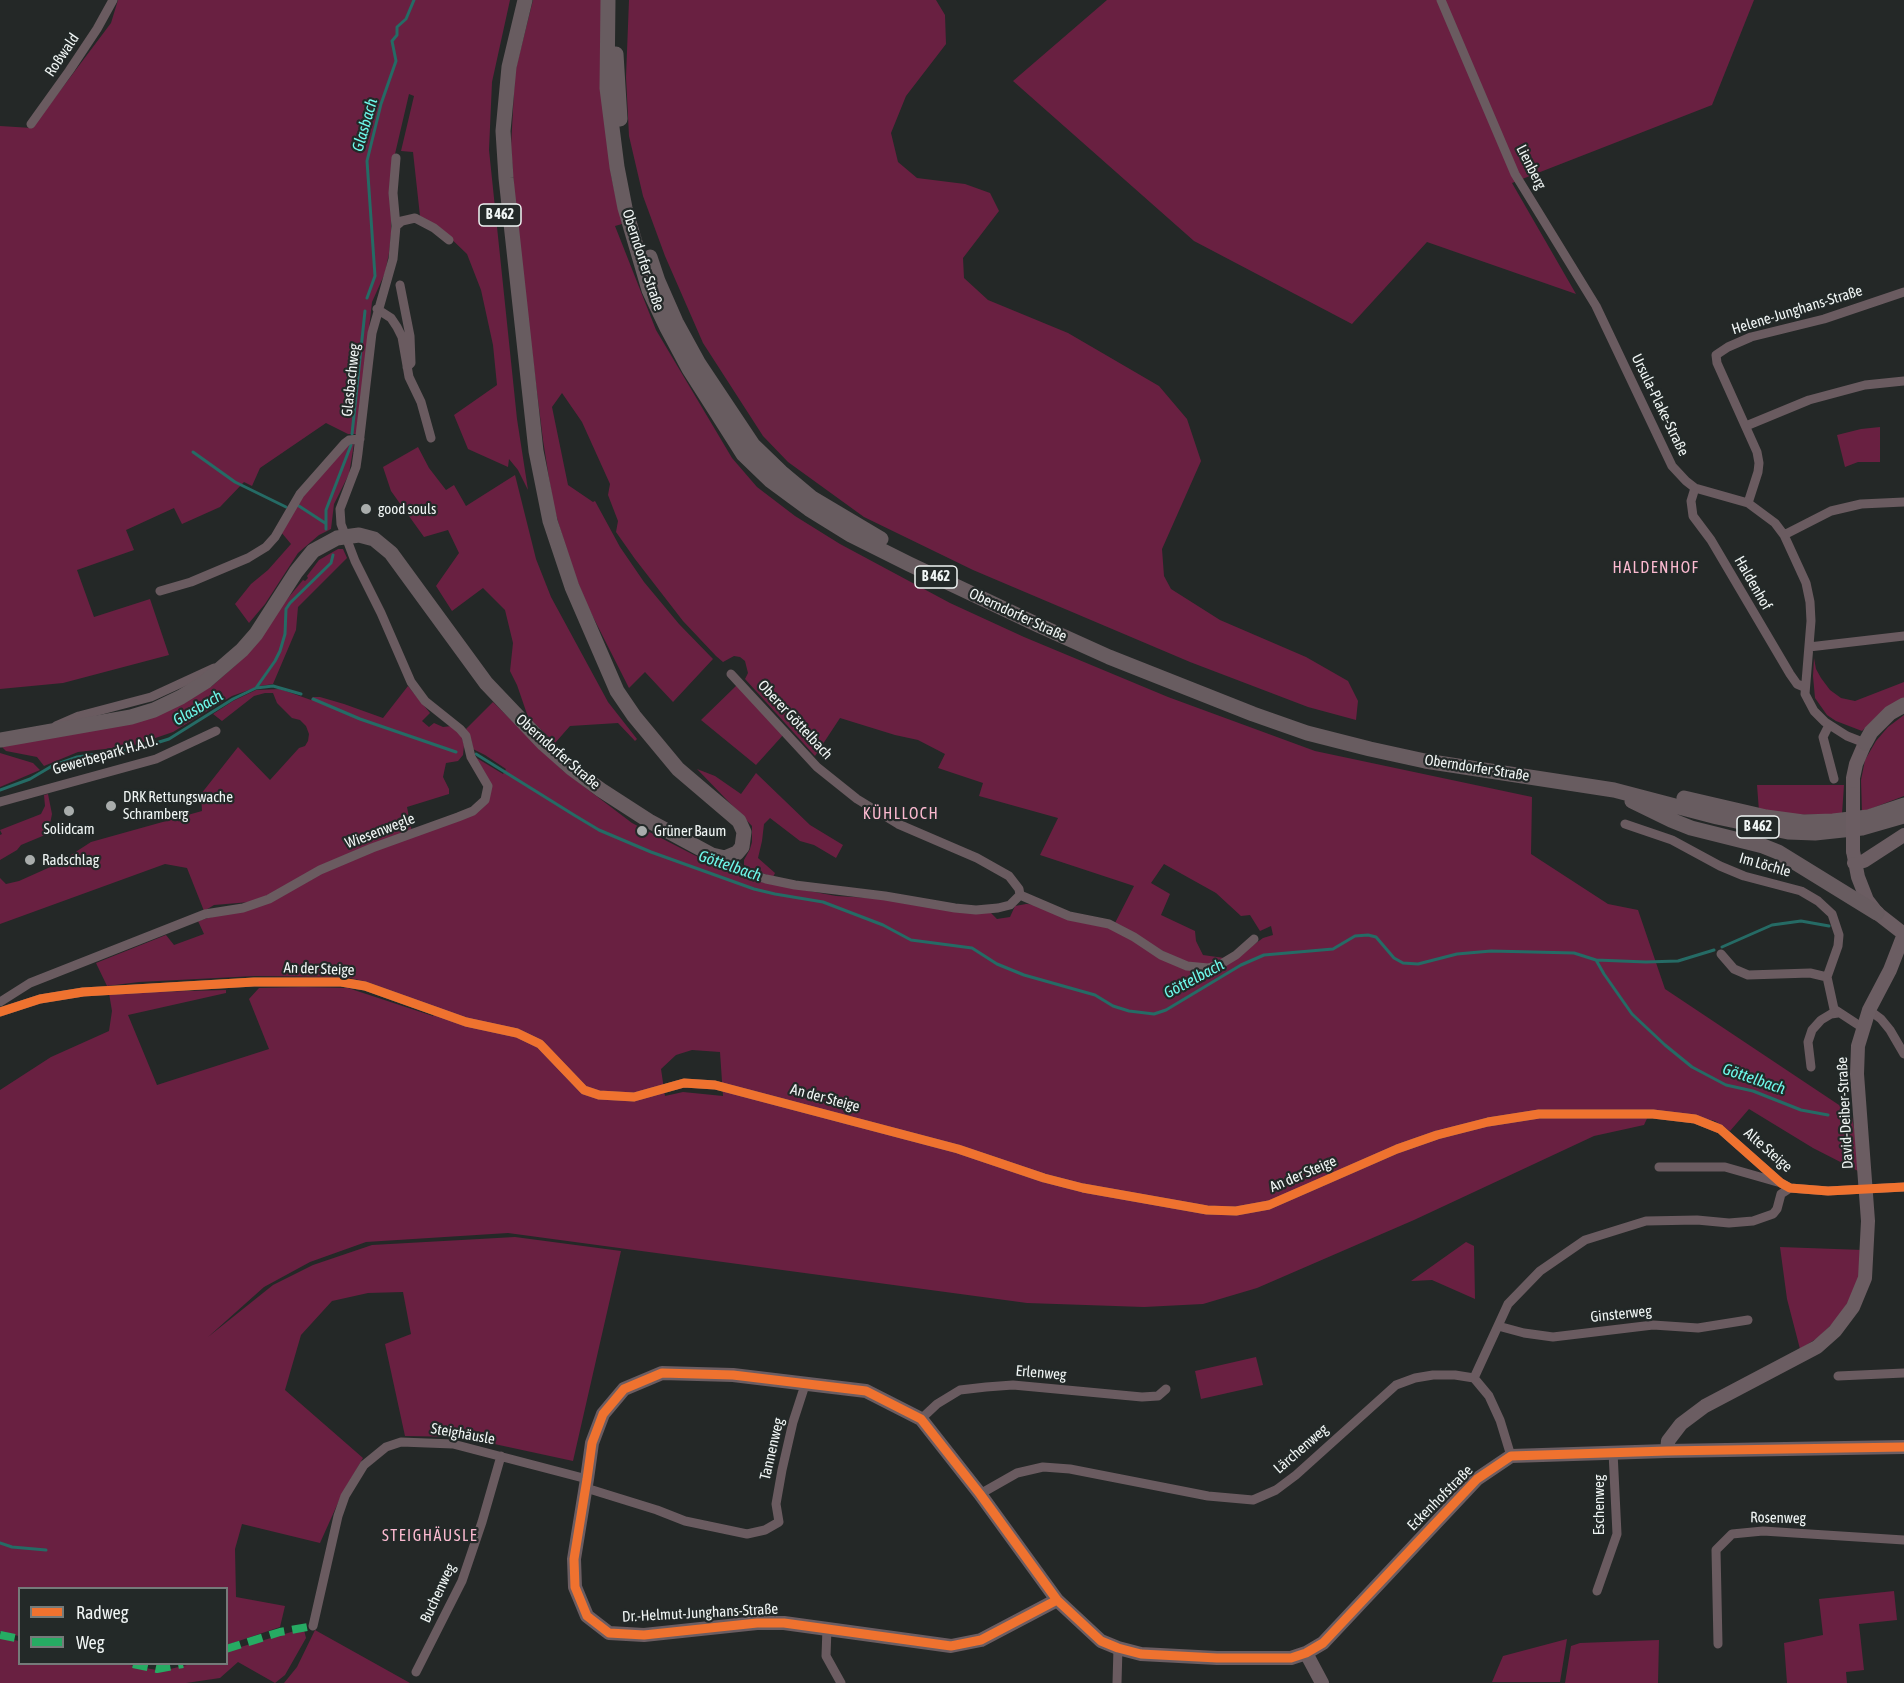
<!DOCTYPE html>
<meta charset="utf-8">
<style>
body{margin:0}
#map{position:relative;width:1904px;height:1683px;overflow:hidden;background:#242827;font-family:"Asap Condensed",sans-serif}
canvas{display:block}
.legend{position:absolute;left:18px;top:1587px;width:210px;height:78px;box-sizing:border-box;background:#232928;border:2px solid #757b7a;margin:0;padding:8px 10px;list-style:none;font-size:18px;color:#f0f5f4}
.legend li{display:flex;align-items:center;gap:12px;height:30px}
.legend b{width:30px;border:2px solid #757b7a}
</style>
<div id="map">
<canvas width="1904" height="1683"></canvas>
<ul class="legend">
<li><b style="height:8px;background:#ef722f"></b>Radweg</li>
<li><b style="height:8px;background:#26ab63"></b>Weg</li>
</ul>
</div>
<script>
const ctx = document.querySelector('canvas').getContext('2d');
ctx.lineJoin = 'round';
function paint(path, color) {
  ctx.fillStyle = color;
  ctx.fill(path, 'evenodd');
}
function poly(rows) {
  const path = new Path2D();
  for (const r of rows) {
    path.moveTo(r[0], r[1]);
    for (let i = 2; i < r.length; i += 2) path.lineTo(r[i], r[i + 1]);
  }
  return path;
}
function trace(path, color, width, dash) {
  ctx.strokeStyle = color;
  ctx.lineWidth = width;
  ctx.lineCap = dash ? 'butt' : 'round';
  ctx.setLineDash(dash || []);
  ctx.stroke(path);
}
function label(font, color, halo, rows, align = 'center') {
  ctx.font = font + ' "Asap Condensed",sans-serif';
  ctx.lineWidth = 4.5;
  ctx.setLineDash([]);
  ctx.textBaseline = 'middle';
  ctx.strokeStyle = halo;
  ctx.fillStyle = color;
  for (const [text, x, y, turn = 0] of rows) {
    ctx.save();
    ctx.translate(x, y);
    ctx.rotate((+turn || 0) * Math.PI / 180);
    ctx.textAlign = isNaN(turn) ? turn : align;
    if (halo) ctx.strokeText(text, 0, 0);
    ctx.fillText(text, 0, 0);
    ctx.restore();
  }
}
const green = poly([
 [118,0,510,0,492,82,489,150,517,419,528,490,518,470,509,459,508,467,468,449,454,415,497,385,493,345,481,290,467,254,442,230,420,216,413,152,401,151,414,96,409,94,391,171,391,234,389,253,385,273,372,302,357,434,348,434,326,423,260,468,252,486,244,482,220,507,182,524,174,508,126,530,134,550,77,570,94,617,150,599,169,655,63,683,0,689,0,126,32,128,111,23],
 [533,0,602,0,611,175,622,224,615,226,656,330,732,458,757,487,795,516,840,544,950,603,1024,637,1168,697,1315,751,1532,797,1531,854,1608,904,1638,910,1665,989,1851,1113,1858,1146,1858,1171,1813,1148,1749,1109,1730,1131,1715,1121,1685,1114,1651,1110,1644,1125,1594,1136,1414,1220,1257,1288,1203,1304,1144,1307,1027,1303,508,1233,366,1242,310,1262,264,1287,208,1337,273,1285,313,1265,372,1245,515,1237,621,1251,573,1461,462,1437,405,1436,385,1344,411,1334,403,1292,368,1293,332,1301,301,1335,285,1390,363,1458,342,1494,320,1543,242,1524,235,1549,236,1597,285,1606,280,1627,227,1645,226,1588,20,1588,19,1636,0,1632,0,1090,51,1057,109,1031,112,1011,109,993,226,990,226,993,128,1015,157,1085,269,1049,249,999,259,988,303,987,348,988,433,1016,438,1008,367,982,346,977,255,976,139,982,107,986,96,963,166,935,174,945,204,934,198,921,232,911,320,872,477,811,491,786,475,757,503,774,506,769,485,755,473,749,471,739,466,729,493,702,562,770,632,823,694,855,750,880,836,896,870,898,991,913,997,919,1010,917,1015,906,1026,904,1042,905,1112,929,1194,970,1234,959,1263,938,1273,935,1271,926,1260,931,1250,915,1241,916,1216,893,1164,864,1151,883,1170,894,1161,915,1195,931,1196,941,1203,955,1224,958,1208,965,1185,963,1114,925,1134,886,1040,855,1058,818,979,796,983,783,938,768,945,754,918,740,895,735,840,718,815,756,745,679,748,673,745,661,740,657,734,656,723,662,716,656,683,621,635,559,616,532,618,521,608,495,610,484,582,422,562,393,552,407,568,485,593,502,595,501,620,547,644,582,679,624,713,659,673,702,645,672,629,688,587,605,570,563,553,504,543,440,517,232,511,147,515,72],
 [692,1050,720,1052,723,1096,683,1092,665,1096,661,1069,676,1055],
 [629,0,936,0,945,15,946,44,906,96,891,133,898,162,917,178,965,184,990,193,999,211,963,258,964,278,988,300,1068,333,1159,386,1187,419,1201,461,1162,549,1164,576,1171,589,1220,620,1306,657,1348,681,1358,701,1356,720,1308,707,1190,662,973,570,864,517,788,462,763,436,703,343,665,256,643,196,629,136,626,77],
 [1107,0,1754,0,1712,105,1512,183,1576,294,1427,242,1352,324,1194,241,1013,81],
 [1880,427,1880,462,1858,462,1845,467,1837,435,1861,429],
 [354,444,349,474,334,504,331,529,319,535,298,553,265,604,249,623,235,604,251,584,268,570,291,544,281,532,302,496,346,446],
 [418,447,429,468,446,490,454,485,466,506,515,475,536,559,551,597,608,702,637,739,635,741,618,723,570,726,555,743,528,717,517,685,510,671,513,643,505,610,483,588,452,611,436,586,459,553,448,530,424,537,391,491,383,467],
 [338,549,343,549,347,558,298,607,296,630,273,684,260,686,232,696,173,732,132,746,78,752,44,766,37,757,6,751,1,746,171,709,212,686,237,664,283,604,303,580,305,581,308,578,307,576,319,560],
 [1814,658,1816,669,1821,678,1830,690,1841,698,1855,701,1904,682,1904,699,1878,715,1862,731,1836,721,1827,715,1815,698,1813,676],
 [737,685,784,734,756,765,701,720],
 [408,686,430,713,422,721,429,727,434,723,443,727,452,726,461,734,464,745,463,755,458,761,446,763,443,777,449,789,449,794,407,807,412,832,274,894,250,902,214,905,204,911,187,868,165,864,0,924,0,878,6,884,19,881,57,864,91,842,202,811,201,794,238,747,270,780,299,748,305,746,308,741,309,734,306,726,300,720,292,718,277,703,273,693,265,693,254,696,222,721,213,714,233,701,256,690,280,689,311,700,313,697,320,697,344,704,383,718],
 [1904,715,1904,796,1862,812,1861,780,1865,760,1876,741,1888,727],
 [0,753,33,763,40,770,0,787],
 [697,769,715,776,741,794,756,773,810,825,843,845,836,858,814,845,800,841,770,818,764,824,762,841,758,858,775,873,773,877,748,868,744,865,744,860,750,849,752,842,752,826],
 [1757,785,1844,785,1842,814,1790,815,1759,811],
 [48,794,52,814,49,829,45,835,21,845,17,850,0,860,0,835,2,834,0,830,41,814,45,806,44,795],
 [1466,1242,1474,1246,1475,1299,1432,1280,1411,1281],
 [1780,1247,1863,1250,1859,1278,1852,1296,1837,1319,1819,1337,1800,1349,1787,1299],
 [1256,1357,1263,1385,1201,1399,1195,1371],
 [1894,1591,1897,1620,1859,1624,1864,1670,1846,1672,1847,1683,1787,1683,1784,1643,1823,1635,1819,1599],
 [298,1630,304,1630,306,1638,285,1675,275,1683,238,1662,220,1678,186,1683,0,1683,0,1637,19,1641,20,1664,124,1664,162,1671,191,1664,226,1664,227,1651],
 [315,1630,410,1683,284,1683,297,1667],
 [1567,1639,1560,1682,1492,1682,1503,1656],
 [1659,1640,1658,1683,1565,1683,1571,1646,1580,1643]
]);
const stream = poly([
 [367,298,375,276,367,161,381,104,396,61,392,41,397,35,397,27,406,19,414,0],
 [352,434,365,311],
 [193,452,235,482,286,507],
 [299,506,325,523],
 [326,529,326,510,351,445],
 [256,688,273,686,301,694],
 [313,699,360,719,456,752],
 [476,754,574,815,599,830,651,852,754,889,775,894,823,902,883,925,911,940,972,948,997,964,1024,975,1095,995,1113,1006,1129,1011,1154,1014,1166,1010,1241,965,1264,955,1333,949,1355,936,1368,935,1376,937,1394,958,1403,963,1418,964,1457,954,1491,951,1574,953,1596,960,1604,974,1632,1014,1665,1045,1692,1067,1726,1085,1753,1091,1801,1110,1828,1115],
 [0,790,30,779,52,766,77,757,140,748,169,739,233,699,256,688,275,661,280,651,285,634,286,609,290,603,331,563,333,555],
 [1722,947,1772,925,1801,921,1829,926],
 [1596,960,1646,962,1678,961,1714,950],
 [0,1543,12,1547,46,1550]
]);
const street = poly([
 [1441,0,1515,174,1596,306,1672,466,1686,481,1695,488,1748,503,1775,523,1784,535,1806,583,1810,602,1811,621,1805,694,1814,711,1825,722,1847,736,1865,743],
 [31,124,69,71,97,29,113,0],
 [396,226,402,221,415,218,434,228,449,240],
 [400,285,410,336,411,363,407,367],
 [377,309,391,318,397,327,402,337,409,377,421,402,431,438],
 [1746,426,1809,400,1865,385,1904,381],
 [1695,488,1691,501,1693,516,1711,540,1790,674,1797,684,1804,687],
 [1748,503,1758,472,1759,463,1757,452,1717,363,1716,355,1728,347,1751,337,1824,319,1904,292],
 [1784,535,1831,511,1861,504,1904,502],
 [160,591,191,582,248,558,266,547,275,537,300,494,345,443,349,440,360,439],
 [1809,647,1904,636],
 [731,674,817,767,857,799,898,824,977,858,1009,876,1019,889,1020,895,1010,905,998,908,976,910,955,908,885,896,795,885,766,879,743,872,738,868,732,855],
 [1829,725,1823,737,1834,779],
 [56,726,79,716,151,697,214,668],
 [0,802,156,759,216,731],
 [1625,824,1672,840,1720,866,1744,876,1801,891,1818,901,1832,914,1839,935,1838,946,1827,977],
 [1020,895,1069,916,1109,924,1134,937,1161,955,1187,966,1208,968,1221,964,1236,955,1254,939],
 [1721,954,1734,969,1748,975,1810,973,1827,977,1834,1009,1863,1028],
 [0,1002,30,983,205,914,243,908,269,899,320,870,372,848,458,817,473,811,485,800,488,786,471,757,466,736,460,729,425,701,411,682,381,613,355,561,341,524,340,509,356,467,358,453,372,333,393,259,396,226,393,193,396,158],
 [1869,1010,1881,1019,1890,1030,1904,1054],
 [0,1012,40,999,83,992,254,982,341,982,365,986,466,1022,517,1033,540,1044,584,1090,599,1095,634,1097,684,1083,715,1085,958,1149,1044,1178,1083,1188,1207,1210,1236,1211,1269,1205,1397,1149,1437,1135,1488,1122,1539,1114,1653,1114,1695,1119,1720,1129,1781,1183],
 [1811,1067,1808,1042,1812,1030,1821,1020,1831,1014,1838,1013],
 [1659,1167,1725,1167,1781,1183,1790,1188,1828,1191,1904,1187],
 [1498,1326,1524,1333,1553,1337,1653,1325,1698,1328,1748,1320],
 [1838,1376,1904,1373],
 [1474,1378,1508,1304,1540,1271,1585,1240,1646,1221,1697,1220,1729,1223,1753,1221,1773,1214,1777,1209,1781,1194,1790,1188],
 [921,1419,937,1404,960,1390,986,1387,1013,1385,1142,1397,1158,1396,1166,1389],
 [586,1488,657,1510,685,1521,747,1534,765,1530,779,1522,776,1504,782,1470,793,1422,806,1382],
 [980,1494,1017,1473,1043,1467,1070,1469,1208,1496,1253,1500,1276,1490,1296,1475,1396,1385,1415,1378,1433,1375,1455,1375,1474,1378,1489,1396,1500,1420,1511,1456],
 [1597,1591,1617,1534,1613,1452],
 [313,1626,338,1516,345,1496,364,1465,386,1447,401,1442,453,1444,587,1479],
 [827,1628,826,1656,841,1683],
 [1718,1644,1716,1550,1732,1534,1763,1531,1904,1540],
 [416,1672,462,1581,482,1522,501,1456],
 [1117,1683,1118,1648]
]);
const secondary = poly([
 [1853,794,1853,778,1856,764,1865,743],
 [1853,851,1858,877,1867,900,1877,913,1904,934],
 [1854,863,1864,861,1904,835],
 [1667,1451,1668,1441,1681,1424,1705,1406,1817,1347,1835,1331,1853,1307,1865,1278,1868,1221,1857,1074,1858,1046,1869,1010,1890,970,1904,934],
 [1057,1600,981,1640,951,1646,784,1623,757,1623,644,1635,609,1633,587,1616,575,1587,574,1559,587,1479,592,1443,603,1414,624,1389,662,1373,733,1375,866,1391,921,1419,980,1494,1057,1600,1101,1641,1118,1648,1141,1654,1217,1658,1291,1658,1306,1653,1323,1643,1477,1479,1511,1456,1667,1451,1904,1447],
 [1306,1653,1322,1683]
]);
const primary = poly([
 [608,0,607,88,617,167,625,208,649,290,667,328,689,369,743,454,771,481,809,509,851,535,909,564,1038,625,1109,657,1253,714,1307,733,1370,749,1425,761,1614,790,1717,817,1788,832,1815,833,1862,828,1904,816],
 [616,54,620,119],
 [650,257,658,281,676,322,699,364,753,445,781,472,812,498,881,539],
 [0,740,131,717,154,710,181,697,205,682,242,650,256,634,296,572,313,551,337,538,359,535,374,539,391,553,486,683,544,744,571,768,601,790,649,821,712,855,725,858,737,853,742,847,744,832,739,821,678,769,634,716,617,691,572,587,550,521,536,451,506,178,503,131,509,67,525,0],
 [1865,743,1871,732,1890,713,1904,705],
 [1684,798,1766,817,1803,822,1833,821,1868,817,1904,805],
 [1632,801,1671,820,1691,828,1763,846,1778,852,1877,913]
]);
const secondaryBridge = poly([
 [1853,851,1853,794]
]);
const quiet = poly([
 [0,1635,20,1639],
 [226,1649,280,1632,313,1626],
 [133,1664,157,1669,183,1664]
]);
const cycleway = poly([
 [0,1012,40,999,83,992,254,982,341,982,365,986,466,1022,517,1033,540,1044,584,1090,599,1095,634,1097,684,1083,715,1085,958,1149,1044,1178,1083,1188,1207,1210,1236,1211,1269,1205,1397,1149,1437,1135,1488,1122,1539,1114,1653,1114,1695,1119,1720,1129,1781,1183,1790,1188,1828,1191,1904,1187],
 [1057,1600,981,1640,951,1646,784,1623,757,1623,644,1635,609,1633,587,1616,575,1587,574,1559,587,1479,592,1443,603,1414,624,1389,662,1373,733,1375,866,1391,921,1419,980,1494,1057,1600,1101,1641,1118,1648,1141,1654,1217,1658,1291,1658,1306,1653,1323,1643,1477,1479,1511,1456,1667,1451,1904,1447]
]);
const markers = [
 [366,509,6,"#a9adac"],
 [111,806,6,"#a9adac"],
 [69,811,6,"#a9adac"],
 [642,831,6,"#a9adac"],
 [30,860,6,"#a9adac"]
];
const shields = [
 [500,215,42],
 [936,577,42],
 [1758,827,42]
];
const shieldNames = [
 ["B 462",500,215],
 ["B 462",936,577],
 ["B 462",1758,827]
];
const streetNames = [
 ["Roßwald",62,55,-56],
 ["Lienberg",1531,167,63],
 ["Oberndorfer Straße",643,260,72],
 ["Helene-Junghans-Straße",1797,310,-17],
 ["Glasbachweg",351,380,-84],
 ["Ursula-Plake-Straße",1660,405,64],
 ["Haldenhof",1753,583,60],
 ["Oberndorfer Straße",1018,615,25],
 ["Oberer Göttelbach",795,720,47],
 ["Oberndorfer Straße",558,752,41],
 ["Gewerbepark H.A.U.",105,755,-16],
 ["Oberndorfer Straße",1477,768,9],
 ["Wiesenwegle",380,831,-21],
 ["Im Löchle",1765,865,16],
 ["An der Steige",319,969,2],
 ["An der Steige",825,1098,15],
 ["David-Deiber-Straße",1845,1113,-93],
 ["Alte Steige",1768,1150,41],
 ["An der Steige",1303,1174,-23],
 ["Ginsterweg",1621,1314,-6],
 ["Erlenweg",1041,1373,5],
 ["Steighäusle",463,1434,10],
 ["Tannenweg",772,1449,-77],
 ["Lärchenweg",1301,1449,-41],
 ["Eckenhofstraße",1440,1498,-45],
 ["Eschenweg",1599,1505,-90],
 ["Rosenweg",1778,1518,1],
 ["Buchenweg",438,1593,-65],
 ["Dr.-Helmut-Junghans-Straße",700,1613,-3]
];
const poiNames = [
 ["good souls",378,509],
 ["DRK Rettungswache",123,797],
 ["Schramberg",123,814],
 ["Solidcam",69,829,"center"],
 ["Grüner Baum",654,831],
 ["Radschlag",42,860]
];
const waterNames = [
 ["Glasbach",365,125,-74],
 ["Glasbach",198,708,-30],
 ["Göttelbach",730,866,19],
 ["Göttelbach",1194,979,-28],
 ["Göttelbach",1754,1079,19]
];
const neighbourhoodNames = [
 ["HALDENHOF",1656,568],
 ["KÜHLLOCH",901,814],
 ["STEIGHÄUSLE",430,1536]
];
paint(green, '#692041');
trace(stream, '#256b65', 3);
trace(street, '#6a5b60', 9);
trace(secondary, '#6b5d62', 14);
trace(primary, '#685c60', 15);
trace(secondaryBridge, '#6b5d62', 14);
trace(quiet, '#26ab63', 8, [15, 8]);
trace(cycleway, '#ef722f', 9);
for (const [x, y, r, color] of markers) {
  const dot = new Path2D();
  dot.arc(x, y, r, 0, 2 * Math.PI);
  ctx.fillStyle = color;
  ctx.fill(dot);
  trace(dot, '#232928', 2);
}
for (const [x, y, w] of shields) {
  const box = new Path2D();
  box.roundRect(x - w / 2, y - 11, w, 22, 4.5);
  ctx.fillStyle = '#232928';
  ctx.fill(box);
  trace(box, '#f0f5f4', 1.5);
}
label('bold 14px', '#f0f5f4', null, shieldNames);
label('15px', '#f0f5f4', '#232928', streetNames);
label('15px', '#f0f5f4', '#232928', poiNames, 'left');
label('italic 16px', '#6efaec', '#232928', waterNames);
ctx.letterSpacing = '1.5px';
label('16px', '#fbbad0', '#232928', neighbourhoodNames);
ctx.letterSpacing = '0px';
</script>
